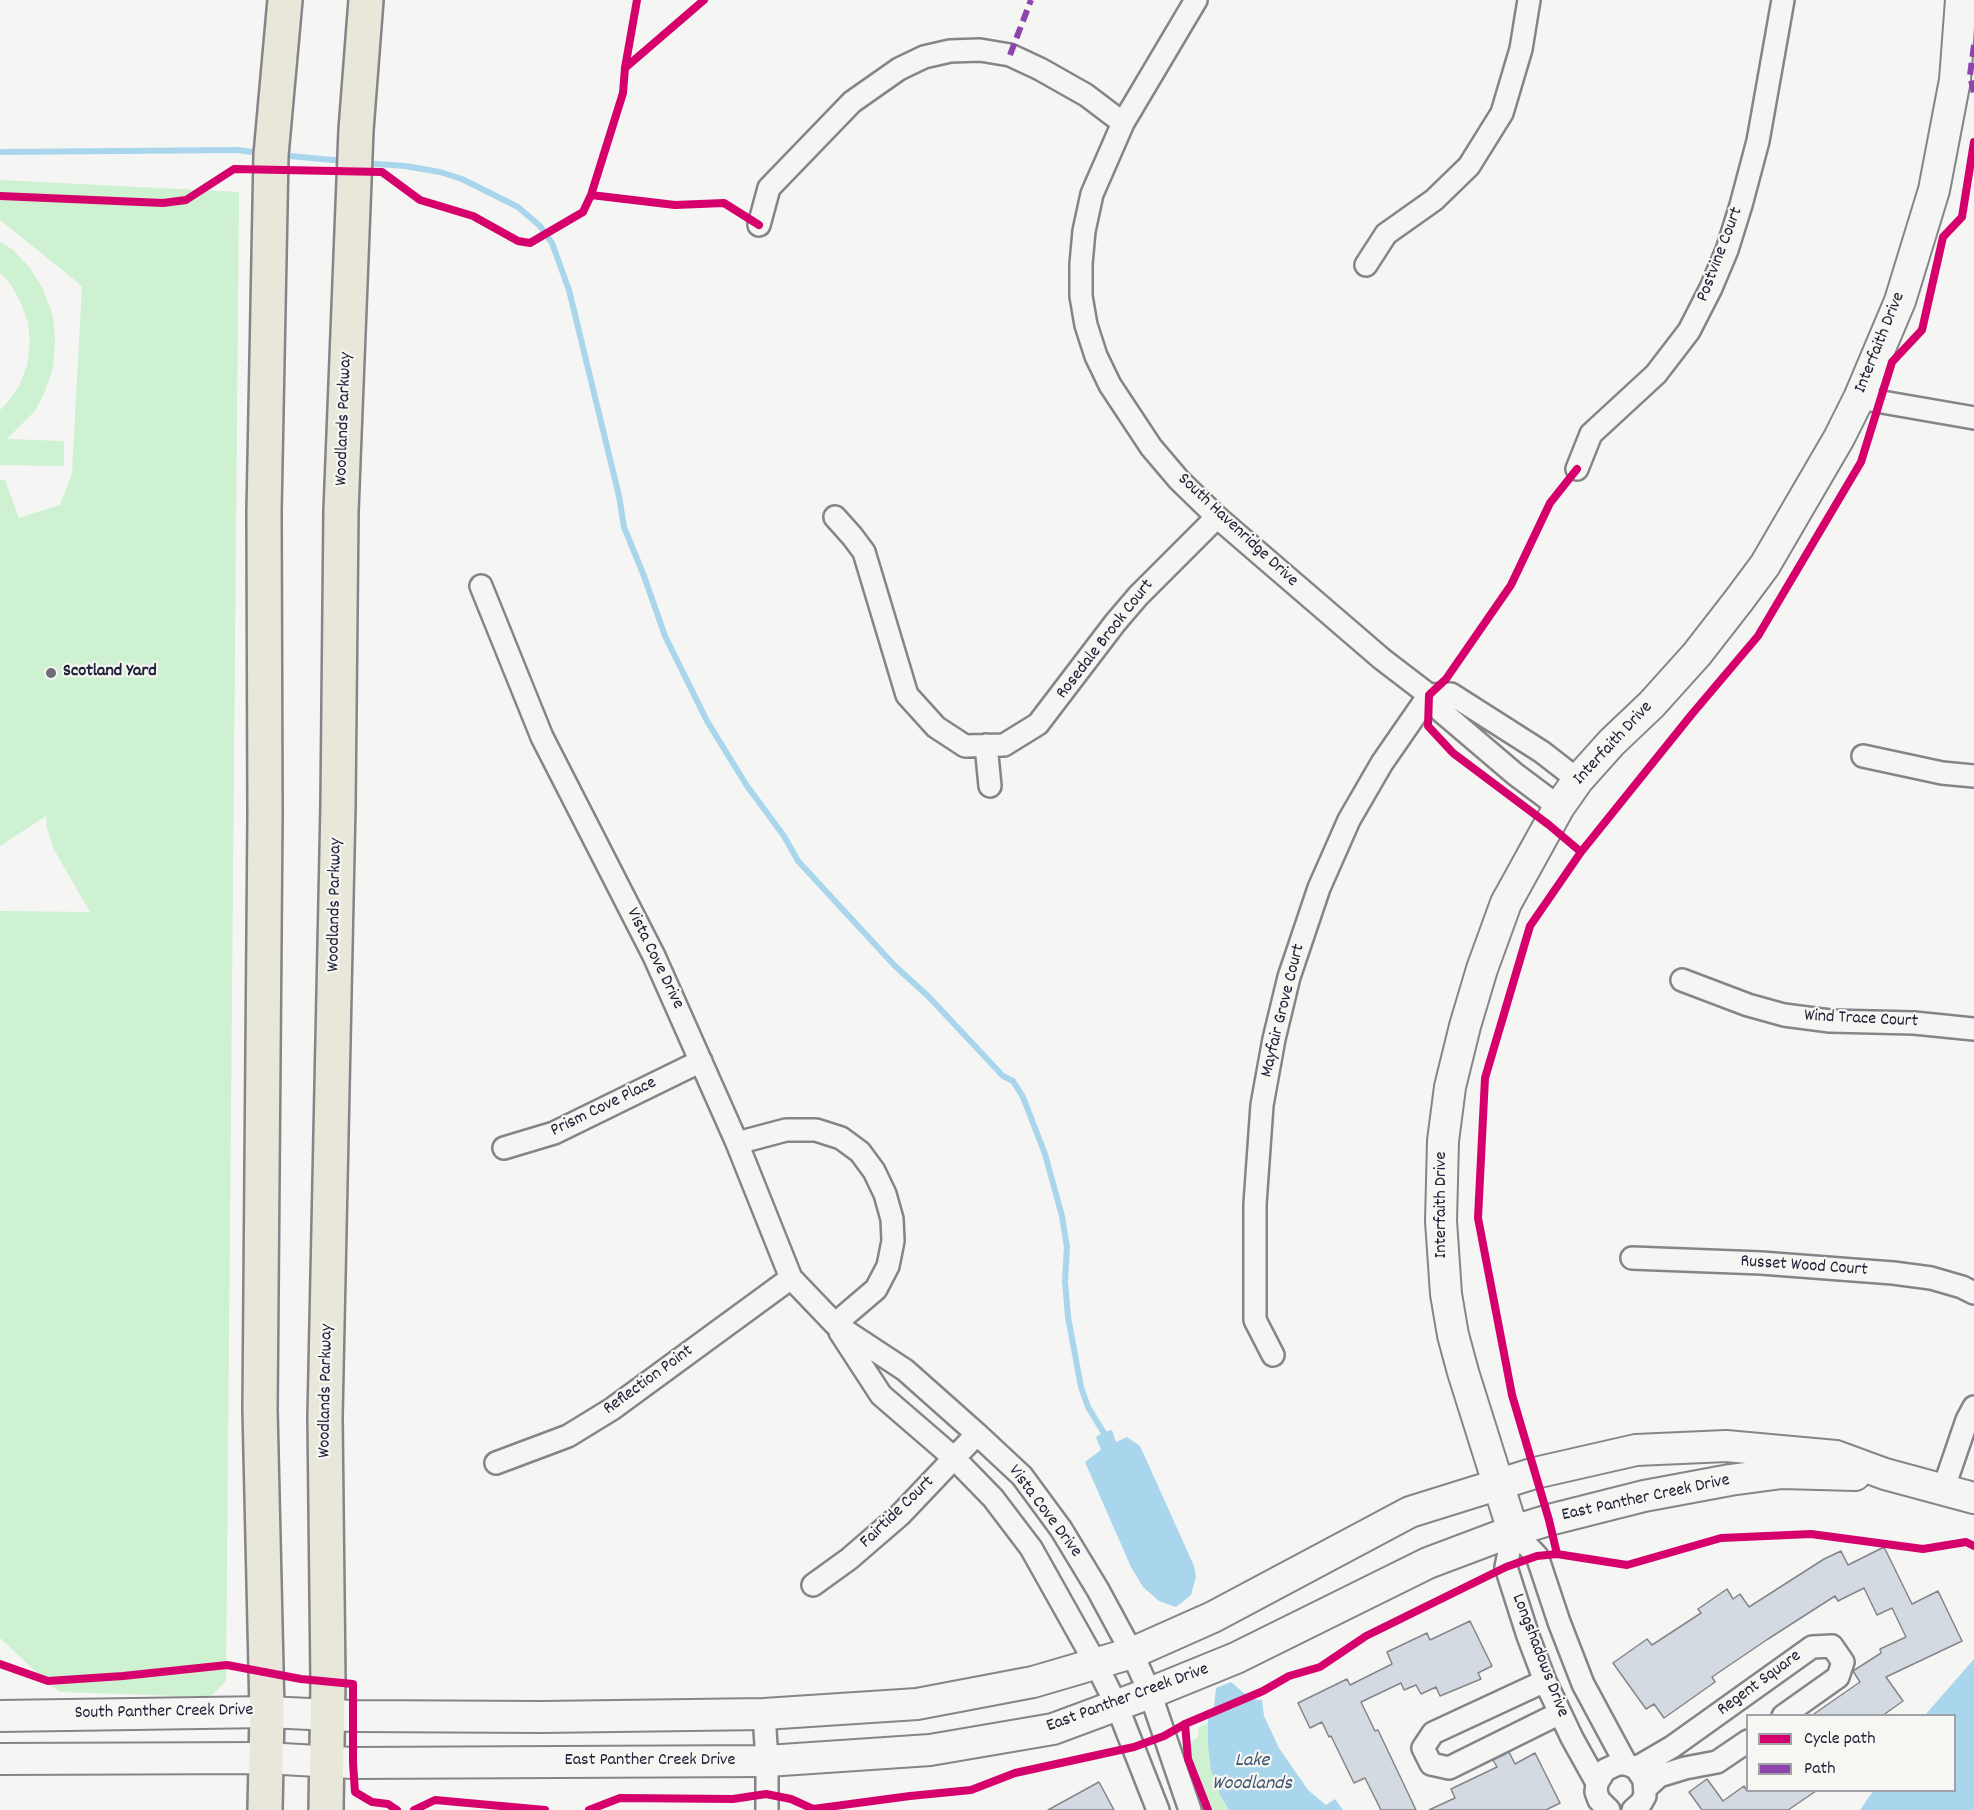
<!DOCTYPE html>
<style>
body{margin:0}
#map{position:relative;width:1974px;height:1810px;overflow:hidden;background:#f5f5f3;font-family:Dekko,sans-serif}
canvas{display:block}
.legend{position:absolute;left:1746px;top:1714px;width:210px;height:78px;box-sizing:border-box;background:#f6f6f2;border:2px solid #a1a1a9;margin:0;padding:8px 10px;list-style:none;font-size:18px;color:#22223b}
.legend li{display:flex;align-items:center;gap:12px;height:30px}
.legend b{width:30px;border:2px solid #a1a1a9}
</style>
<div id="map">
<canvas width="1974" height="1810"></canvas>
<ul class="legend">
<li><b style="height:8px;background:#d6006c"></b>Cycle path</li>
<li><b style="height:8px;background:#8e44ad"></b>Path</li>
</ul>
</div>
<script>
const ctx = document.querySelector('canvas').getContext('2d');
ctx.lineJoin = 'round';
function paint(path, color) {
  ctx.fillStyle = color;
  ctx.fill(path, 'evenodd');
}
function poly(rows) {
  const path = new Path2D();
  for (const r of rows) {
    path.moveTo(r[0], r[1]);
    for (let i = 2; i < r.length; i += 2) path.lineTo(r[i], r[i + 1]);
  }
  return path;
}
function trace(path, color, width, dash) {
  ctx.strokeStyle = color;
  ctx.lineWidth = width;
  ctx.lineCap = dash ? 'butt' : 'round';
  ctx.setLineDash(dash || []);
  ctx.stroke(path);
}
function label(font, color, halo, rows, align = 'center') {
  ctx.font = font + ' Dekko,sans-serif';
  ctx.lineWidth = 4.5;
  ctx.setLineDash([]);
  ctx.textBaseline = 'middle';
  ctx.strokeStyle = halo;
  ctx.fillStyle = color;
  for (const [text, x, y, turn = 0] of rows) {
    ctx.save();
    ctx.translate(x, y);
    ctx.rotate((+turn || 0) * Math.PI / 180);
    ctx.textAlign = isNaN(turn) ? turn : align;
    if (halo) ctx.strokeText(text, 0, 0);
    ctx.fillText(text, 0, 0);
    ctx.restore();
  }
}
const green = poly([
 [0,180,239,192,226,1681,210,1697,60,1692,50,1685,0,1638,0,911,90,912,53,848,47,828,46,816,0,846,0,480,5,480,19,518,60,505,72,473,82,286,0,220],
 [0,242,12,249,30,268,43,289,53,316,55,342,53,368,45,391,35,411,7,439,64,441,64,466,0,465,0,410,6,404,19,386,27,366,30,343,28,322,20,301,9,282,0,273],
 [1208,1723,1208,1744,1220,1795,1229,1810,1200,1810,1177,1748,1184,1747,1198,1737,1199,1727]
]);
const water = poly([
 [1112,1430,1116,1442,1127,1437,1140,1446,1194,1566,1196,1577,1191,1595,1176,1607,1159,1601,1143,1587,1131,1567,1085,1462,1101,1450,1096,1437,1104,1432],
 [1974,1659,1974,1810,1860,1810,1873,1791,1954,1790,1954,1716,1925,1715],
 [1231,1682,1251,1699,1262,1700,1264,1716,1279,1748,1308,1790,1326,1805,1335,1799,1343,1810,1229,1810,1220,1795,1211,1770,1208,1744,1208,1716,1214,1706,1216,1688]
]);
const stream = poly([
 [0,152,238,150,260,153],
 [279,155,344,161],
 [363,163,405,166,440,172,462,179,518,207,540,226,552,243,569,290,619,496,624,527,644,576,665,636,707,721,747,786,784,836,798,861,895,966,928,996,1003,1076,1013,1081,1023,1097,1045,1154,1062,1216,1067,1247,1065,1281,1068,1317,1081,1387,1088,1407,1107,1438]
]);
const building = poly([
 [1884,1547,1912,1604,1938,1591,1962,1641,1886,1677,1903,1701,1882,1716,1811,1716,1860,1682,1853,1671,1881,1653,1880,1649,1906,1637,1892,1608,1877,1615,1864,1588,1838,1601,1835,1596,1768,1639,1712,1677,1715,1682,1664,1718,1654,1704,1646,1709,1613,1663,1647,1639,1652,1645,1701,1613,1698,1609,1727,1589,1733,1599,1740,1594,1749,1607,1824,1559,1841,1551,1848,1565,1884,1547],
 [1470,1621,1492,1666,1478,1673,1481,1679,1440,1696,1436,1687,1421,1694,1416,1685,1404,1690,1401,1683,1361,1702,1375,1731,1378,1730,1416,1810,1381,1810,1365,1778,1354,1783,1331,1736,1329,1737,1322,1722,1310,1728,1298,1703,1347,1679,1350,1685,1392,1664,1387,1652,1427,1633,1430,1640,1470,1621],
 [1509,1752,1515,1764,1535,1753,1560,1803,1546,1810,1429,1810,1455,1798,1451,1789,1497,1767,1493,1760,1509,1752],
 [1707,1779,1723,1801,1744,1786,1747,1791,1816,1791,1788,1810,1702,1810,1689,1792,1707,1779],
 [1099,1782,1114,1810,1048,1810,1099,1782]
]);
const street = poly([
 [1196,0,1123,123,1092,194,1084,231,1081,264,1081,296,1086,325,1096,356,1110,385,1151,447,1179,480,1217,517,1382,659,1429,695,1441,711,1515,774,1559,807],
 [759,225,769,188,852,102,899,69,924,57,950,51,980,50,1010,55,1040,69,1086,95,1123,123],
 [1366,265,1386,234,1434,200,1469,166,1502,113,1521,49,1529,0],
 [1859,398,1974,418],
 [1577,469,1591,434,1656,374,1689,331,1711,288,1727,250,1741,205,1758,141,1783,0],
 [835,517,852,536,864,552,907,695,936,727,965,746,1004,745,1038,724,1115,623,1138,596,1217,517],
 [481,586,542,737,654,956,737,1143,791,1278,835,1324,905,1370,977,1434,1022,1476,1061,1529,1098,1590,1132,1653,1150,1693,1190,1810],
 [1429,695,1451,694,1542,752,1578,780],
 [986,745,990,786],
 [1863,756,1942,773,1974,776],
 [1682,980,1748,1005,1784,1015,1830,1021,1914,1023,1974,1029],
 [737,1143,786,1130,816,1130,841,1138,860,1152,874,1171,885,1194,892,1219,893,1241,888,1266,876,1289,835,1324],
 [504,1148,554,1133,701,1061],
 [1632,1258,1761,1263,1893,1273,1931,1278,1962,1287,1974,1293],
 [840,1332,881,1395,954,1458,993,1498,1031,1548,1096,1664,1117,1706,1158,1810],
 [1273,1355,1255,1320,1255,1204,1262,1105,1274,1039,1289,977,1319,888,1349,820,1382,763,1429,695],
 [496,1463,568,1436,612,1409,791,1278],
 [1943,1490,1967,1420,1974,1407],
 [1513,1531,1506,1567,1528,1636,1545,1681,1572,1738,1597,1783],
 [1513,1531,1537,1556,1559,1622,1583,1684,1626,1764],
 [813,1585,849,1559,900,1515,977,1434],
 [1545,1681,1433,1733,1423,1748,1431,1764,1449,1768,1560,1713],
 [764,1714,767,1761,767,1810],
 [1636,1768,1672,1747,1812,1647,1832,1646,1843,1662,1838,1677,1783,1716],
 [1646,1788,1659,1776,1685,1768,1717,1762,1748,1741],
 [1609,1810,1599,1800,1596,1792,1597,1783,1605,1770,1618,1764,1626,1764,1636,1768,1644,1780,1645,1796,1641,1803,1633,1810]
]);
const secondary = poly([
 [1513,1531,1463,1372,1453,1335,1446,1294,1441,1221,1443,1141,1450,1087,1465,1026,1482,969,1506,903,1559,807,1578,780,1612,742,1652,704,1697,654,1739,600,1765,565,1839,438,1859,398,1900,301,1934,190,1955,80,1961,0],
 [0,1716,267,1712,353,1716,542,1717,764,1714,917,1704,1033,1682,1132,1653,1213,1617,1410,1512,1535,1473,1636,1450,1726,1446,1836,1456,1885,1474,1974,1498],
 [0,1759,265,1758,353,1763,767,1761,930,1750,1053,1729,1150,1693,1236,1658,1428,1563,1513,1531,1549,1520,1644,1496,1730,1480,1782,1473,1855,1475]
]);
const primary = poly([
 [265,1810,267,1712,260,1409,265,815,264,512,271,155,285,0],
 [326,1810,328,1682,325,1417,338,805,341,511,356,130,366,0]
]);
const quiet = poly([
 [1974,45,1970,75,1974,94],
 [1010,55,1031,0]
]);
const cycleway = poly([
 [625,68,704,0],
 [591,195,675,205,724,203,759,225],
 [0,196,163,203,186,200,234,169,382,172,420,200,473,216,518,241,530,243,583,212,591,195,623,93,625,68,637,0],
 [1577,469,1550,503,1511,585,1446,679,1429,695,1428,726,1453,753,1549,825,1581,852],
 [1557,1554,1549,1520,1512,1395,1478,1218,1485,1078,1530,926,1581,852,1692,714,1758,636,1861,462,1892,362,1922,330,1943,237,1962,217,1974,142],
 [0,1664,48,1681,123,1676,227,1665,301,1679,353,1684,353,1763,355,1792,372,1802,388,1804,397,1810],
 [1185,1724,1188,1759,1208,1810],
 [414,1810,435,1800,545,1810],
 [589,1810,620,1798,733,1799,766,1794,791,1799,813,1809,910,1796,971,1790,1015,1773,1134,1747,1164,1736,1185,1724,1263,1691,1289,1676,1320,1667,1366,1636,1506,1567,1537,1556,1557,1554,1627,1565,1721,1538,1811,1534,1923,1549,1966,1542,1974,1546]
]);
const markers = [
 [51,673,6,"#6c6c7b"]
];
const streetNames = [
 ["Postvine Court",1721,255,-69],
 ["Interfaith Drive",1881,343,-68],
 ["Woodlands Parkway",345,419,-88],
 ["South Havenridge Drive",1237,531,43],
 ["Rosedale Brook Court",1106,640,-52],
 ["Interfaith Drive",1614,744,-47],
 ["Woodlands Parkway",336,905,-89],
 ["Vista Cove Drive",654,959,64],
 ["Mayfair Grove Court",1284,1011,-76],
 ["Wind Trace Court",1861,1020,3],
 ["Prism Cove Place",604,1108,-26],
 ["Interfaith Drive",1443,1205,-90],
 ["Russet Wood Court",1804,1267,4],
 ["Reflection Point",649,1381,-36],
 ["Woodlands Parkway",327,1391,-89],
 ["East Panther Creek Drive",1646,1499,-12],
 ["Vista Cove Drive",1044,1512,53],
 ["Fairtide Court",898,1513,-44],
 ["Longshadows Drive",1539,1656,69],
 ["Regent Square",1760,1684,-36],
 ["East Panther Creek Drive",1128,1699,-20],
 ["South Panther Creek Drive",164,1713,-1],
 ["East Panther Creek Drive",650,1762]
];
const poiNames = [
 ["Scotland Yard",63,673]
];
const waterNames = [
 ["Lake",1252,1762],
 ["Woodlands",1252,1785]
];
paint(green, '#cef1d1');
paint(water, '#a9d6ec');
trace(stream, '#a9d6ec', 6);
paint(building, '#d4dae1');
trace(building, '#858589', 1.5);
trace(street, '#858589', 26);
trace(secondary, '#858589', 34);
trace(primary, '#858589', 38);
trace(street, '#f5f5f3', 21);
trace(secondary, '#f5f5f3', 30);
trace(primary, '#e9e6da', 33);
trace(quiet, '#8e44ad', 6, [12, 6]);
trace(cycleway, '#d6006c', 8);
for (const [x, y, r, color] of markers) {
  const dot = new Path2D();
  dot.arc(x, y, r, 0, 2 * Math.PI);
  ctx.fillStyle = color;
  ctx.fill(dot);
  trace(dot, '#f6f6f2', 2);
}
label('18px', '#22223b', '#f6f6f2', streetNames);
label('bold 18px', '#22223b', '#f6f6f2', poiNames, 'left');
label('italic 20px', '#41546f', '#f6f6f2', waterNames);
</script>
